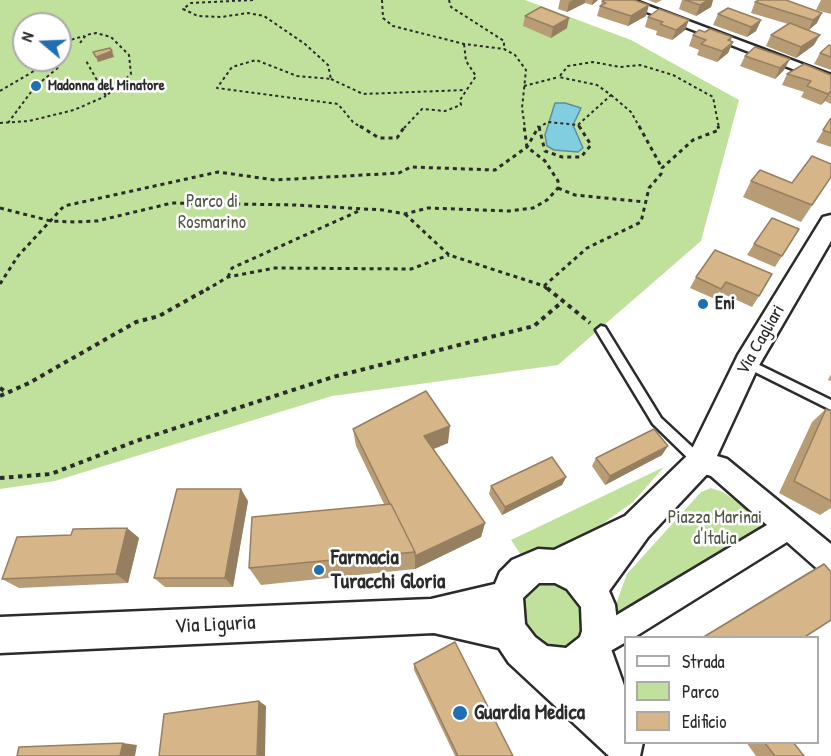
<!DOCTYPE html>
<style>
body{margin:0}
#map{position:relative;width:831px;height:756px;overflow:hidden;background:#fff;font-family:"Patrick Hand",sans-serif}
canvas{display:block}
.legend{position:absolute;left:624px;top:636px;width:195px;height:108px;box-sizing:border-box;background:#fff;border:2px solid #aaa;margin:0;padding:8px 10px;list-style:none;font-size:18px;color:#2b2b2b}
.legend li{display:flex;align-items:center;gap:12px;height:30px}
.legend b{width:30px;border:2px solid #aaa}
.north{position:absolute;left:12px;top:12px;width:60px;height:60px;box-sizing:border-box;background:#fff;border:2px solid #aaa;border-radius:50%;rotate:289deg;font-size:16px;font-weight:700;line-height:24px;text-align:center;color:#2b2b2b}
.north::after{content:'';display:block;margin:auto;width:21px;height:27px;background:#1f6fb2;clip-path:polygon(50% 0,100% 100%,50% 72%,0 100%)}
</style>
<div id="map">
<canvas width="831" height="756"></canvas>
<ul class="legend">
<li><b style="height:8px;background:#fff"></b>Strada</li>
<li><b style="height:16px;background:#bfe19b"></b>Parco</li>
<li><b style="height:16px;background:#d6b589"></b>Edificio</li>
</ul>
<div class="north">N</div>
</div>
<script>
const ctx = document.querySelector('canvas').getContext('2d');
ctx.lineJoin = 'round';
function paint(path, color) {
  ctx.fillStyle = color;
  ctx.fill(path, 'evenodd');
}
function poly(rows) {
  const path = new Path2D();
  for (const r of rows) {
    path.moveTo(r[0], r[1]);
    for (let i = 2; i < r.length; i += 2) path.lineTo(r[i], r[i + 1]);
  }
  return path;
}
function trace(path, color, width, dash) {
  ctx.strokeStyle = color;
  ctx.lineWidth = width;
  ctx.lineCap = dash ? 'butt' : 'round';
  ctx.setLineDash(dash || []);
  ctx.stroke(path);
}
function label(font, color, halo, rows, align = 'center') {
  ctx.font = font + ' "Patrick Hand",sans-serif';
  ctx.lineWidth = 5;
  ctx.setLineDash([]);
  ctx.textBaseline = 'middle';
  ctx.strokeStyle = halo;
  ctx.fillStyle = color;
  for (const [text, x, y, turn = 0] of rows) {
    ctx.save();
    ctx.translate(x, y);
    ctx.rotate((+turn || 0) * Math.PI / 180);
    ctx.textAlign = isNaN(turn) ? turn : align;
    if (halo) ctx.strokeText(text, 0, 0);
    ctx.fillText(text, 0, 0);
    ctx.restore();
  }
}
const green = poly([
 [0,0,525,0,631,40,739,100,701,241,558,365,332,396,55,481,0,489],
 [24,24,60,24,60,60,24,60],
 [664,467,633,502,562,553,523,558,511,540],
 [711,488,723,492,777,530,620,625,616,604,627,574,701,492],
 [541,579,572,587,586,607,582,639,569,650,549,651,521,628,518,602]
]);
const water = poly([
 [555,103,565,103,581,108,573,125,583,148,578,152,554,150,547,146,545,135,555,103]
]);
const pathFar2 = poly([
 [253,0,191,3,183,9,198,16,221,17,248,13,264,16,305,44,328,65,331,79,297,76,256,60,232,67,217,88,338,104,353,122,362,128],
 [382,0,383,18,393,26,464,44,504,49,515,55,526,70,522,108,525,128],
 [449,0,451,7,504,41,504,49],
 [60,43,84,36],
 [80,43,86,35,96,33,111,37,129,55,131,74,106,96,85,59],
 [331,79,363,94,465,90],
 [42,81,60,66],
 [524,86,559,77],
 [0,91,34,71,39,60],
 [611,95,631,112,640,128],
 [0,123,29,121,74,110,106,96],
 [8,123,31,92],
 [578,125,580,128],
 [404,128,422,109,445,111,461,105,460,100,476,76,466,61,464,44],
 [538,128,548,122,578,125,611,95,597,85,559,77,568,66,593,62,620,67,640,65,673,75,713,97,719,128]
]);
const pathFar1 = poly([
 [360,126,379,138,397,138,405,126],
 [639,126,662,168],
 [539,127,545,151,562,157,581,157,591,145,579,126],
 [558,188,575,195,645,202],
 [0,208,51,221,75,222,97,221,172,203,296,205,383,210,405,214,428,208,509,211,533,208,547,200,558,188,558,181,545,161,527,147,524,126],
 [405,214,449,255,544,286,587,248,641,222,649,188,661,174,662,168,693,140,719,130,718,126],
 [228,277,232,268,361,210],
 [0,284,18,256,64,206,218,172,275,180,399,173,411,167,495,170,527,147,539,126],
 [544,286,548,290],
 [206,290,228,277,275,268,411,269,449,255]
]);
const path = poly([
 [547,288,590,323],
 [0,388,7,393],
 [0,396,29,383,136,322,159,316,209,288],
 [0,478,51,474,136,441,333,377,534,326,563,301]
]);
const service = poly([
 [601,326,605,327,661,418,703,457,705,461,703,465,699,466,695,465,653,424,596,330,601,326],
 [747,359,831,400,831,410,743,366,742,363,743,360,747,359]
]);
const minor = poly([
 [616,0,633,0,831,75,831,84,616,0],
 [700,451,727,459,831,544,831,576,821,572,787,542,633,638,626,638,626,642,605,654,595,659,585,654,580,644,585,634,767,525,711,476,691,470,688,462,691,454,700,451]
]);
const tertiary = poly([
 [831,215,831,241,758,367,710,471,648,537,609,591,615,605,618,631,611,649,626,691,626,742,643,742,640,756,609,756,509,663,499,648,434,633,0,653,0,617,431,599,495,584,500,572,512,560,538,549,554,550,625,516,690,453,738,355,823,217,831,215],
 [539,583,555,583,567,589,581,607,582,631,580,637,566,648,547,646,535,637,525,624,523,598,539,583]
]);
const wall = poly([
 [560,0,598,0,592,5,585,3,567,12,558,9],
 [648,0,662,0,656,3],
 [682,0,713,0,711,7,696,16,679,9],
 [786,0,817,23,808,30,814,45,796,58,766,46,771,35,788,24,751,13,755,2],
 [821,0,831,0,831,14,816,10],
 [602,1,646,16,628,26,597,16,600,6,601,5],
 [718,14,761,20,756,31,747,37,713,25],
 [525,16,567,28,551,38,523,26],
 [648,17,685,30,672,40,656,35,657,31,645,27],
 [693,35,730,41,733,42,728,53,717,62,697,55,699,50,689,46],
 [831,46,831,70,814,64,820,53],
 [745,56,784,70,775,79,740,66],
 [787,74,831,75,831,104,825,101,821,105,801,97,804,92,782,85],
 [831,118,831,147,816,142],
 [831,177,801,222,743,197,751,181,792,183],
 [754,244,782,256,775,267,747,255],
 [715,250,759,296,752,307,719,292,715,299,690,288,696,277],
 [831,374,831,381,828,380],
 [826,409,831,411,831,508,820,515,779,493,812,422],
 [353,429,448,443,433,449,485,523,481,537,415,569,261,585,249,568,384,504,356,446],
 [662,455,605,485,592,466,596,458],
 [566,477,562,485,502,515,489,494,491,486],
 [248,501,233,587,165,587,154,578],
 [127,528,139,538,128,583,19,588,2,579,71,535],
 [824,564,803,638,701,638,807,573],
 [414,664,513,756,455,756,414,670],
 [746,742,793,742,804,756,756,756]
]);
const shadedWall = poly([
 [573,0,585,0,585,3,567,12,569,2],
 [593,0,598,0,592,5],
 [708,0,713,0,711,7,696,16,700,5],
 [649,5,646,16,628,26,631,16],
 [822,13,817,23,808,31,813,20],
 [569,18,567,28,551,38,553,27],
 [689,20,685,30,672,40,676,30],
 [761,20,756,31,747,37,751,27],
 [820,35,814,45,796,58,801,47],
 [732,37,728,46,733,42,728,53,717,62,728,40],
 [112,51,114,57,98,62,96,57],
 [790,59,784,70,775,79,780,68],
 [831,91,825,101,821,105,828,94],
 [450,426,448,443,424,453,424,436],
 [668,446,662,455,605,485,610,476],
 [566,477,562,485,502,515,505,507],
 [241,489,248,501,233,587,225,578],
 [485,523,481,537,415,569,415,556],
 [127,528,139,538,128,583,116,574],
 [259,701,266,706,265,756,257,756],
 [123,743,137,745,135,756,120,756]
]);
const building = poly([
 [604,0,634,0,649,5,631,16,600,6,606,3,602,1,604,0],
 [685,0,708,0,700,5,685,0],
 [759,0,786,0,822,13,813,20,755,2,759,0],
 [541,7,569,18,553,27,525,16,541,7],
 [728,8,761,20,751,27,718,14,728,8],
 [659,9,689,20,676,30,660,24,663,22,648,17,659,9],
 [790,23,820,35,801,47,771,35,790,23],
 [710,29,732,37,728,40,733,42,722,51,701,44,706,40,693,35,699,30,705,32,710,29],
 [829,45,831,46,831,57,820,53,829,45],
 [755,47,790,59,780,68,745,56,755,47],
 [110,48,112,51,96,57,93,52,110,48],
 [804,64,831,75,831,91,828,94,807,86,811,81,787,74,804,64],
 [831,118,831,133,823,130,831,118],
 [812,156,831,164,831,177,812,205,751,181,760,170,792,183,812,156],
 [772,218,799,229,782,256,754,244,772,218],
 [715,250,772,274,759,296,726,282,721,289,696,277,715,250],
 [426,391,450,426,424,436,485,523,415,556,415,552,391,504,390,504,353,429,426,391],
 [826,409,831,411,831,501,794,481,826,409],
 [654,429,668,446,610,476,596,458,654,429],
 [552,457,566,477,505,507,491,486,552,457],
 [177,489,241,489,225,578,154,578,177,489],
 [391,504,415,552,249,568,252,517,391,504],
 [127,528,116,574,2,579,17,537,71,535,73,529,127,528],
 [824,564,831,572,831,620,803,638,702,638,824,564],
 [455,642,513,756,458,756,414,664,455,642],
 [259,701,257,756,159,756,164,714,259,701],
 [764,742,793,742,804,756,775,756,764,742],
 [123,743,120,756,17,756,19,747,123,743]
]);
const markers = [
 [36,86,6,"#1f6fb2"],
 [703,304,6,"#1f6fb2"],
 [319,570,6,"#1f6fb2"],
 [460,713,8,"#1f6fb2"]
];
const farPoinames = [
 ["Madonna del Minatore",48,86]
];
const parkNames = [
 ["Parco di",212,202],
 ["Rosmarino",212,223],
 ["Piazza Marinai",715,518],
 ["d'Italia",715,539]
];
const poiNames = [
 ["Eni",715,304]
];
const streetNames = [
 ["Via Cagliari",761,340,-60]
];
const nearPoinames = [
 ["Farmacia",331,558],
 ["Turacchi Gloria",331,582],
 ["Guardia Medica",474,713]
];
const nearStreetnames = [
 ["Via Liguria",215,625,-3]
];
paint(green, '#bfe19b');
paint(water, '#81cee0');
trace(water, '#5f8d98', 1.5);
trace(service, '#2b2b2b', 5);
trace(minor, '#2b2b2b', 5);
trace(tertiary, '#2b2b2b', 5);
trace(pathFar2, '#2b2b2b', 2, [3, 3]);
trace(pathFar1, '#2b2b2b', 3, [4, 4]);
trace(path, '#2b2b2b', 4, [4.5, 4.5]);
paint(service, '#fff');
paint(minor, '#fff');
paint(tertiary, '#fff');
paint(wall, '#b89c76');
paint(shadedWall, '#967f60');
paint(building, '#d6b589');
trace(building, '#967f60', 1.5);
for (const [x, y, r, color] of markers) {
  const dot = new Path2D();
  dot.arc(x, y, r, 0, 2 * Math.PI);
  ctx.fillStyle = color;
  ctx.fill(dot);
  trace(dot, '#fff', 2);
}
label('bold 15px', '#2b2b2b', '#fff', farPoinames, 'left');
label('18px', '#505847', '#fff', parkNames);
label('bold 18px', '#2b2b2b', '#fff', poiNames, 'left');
label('18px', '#2b2b2b', '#fff', streetNames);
label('bold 21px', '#2b2b2b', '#fff', nearPoinames, 'left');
label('21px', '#2b2b2b', '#fff', nearStreetnames);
</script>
